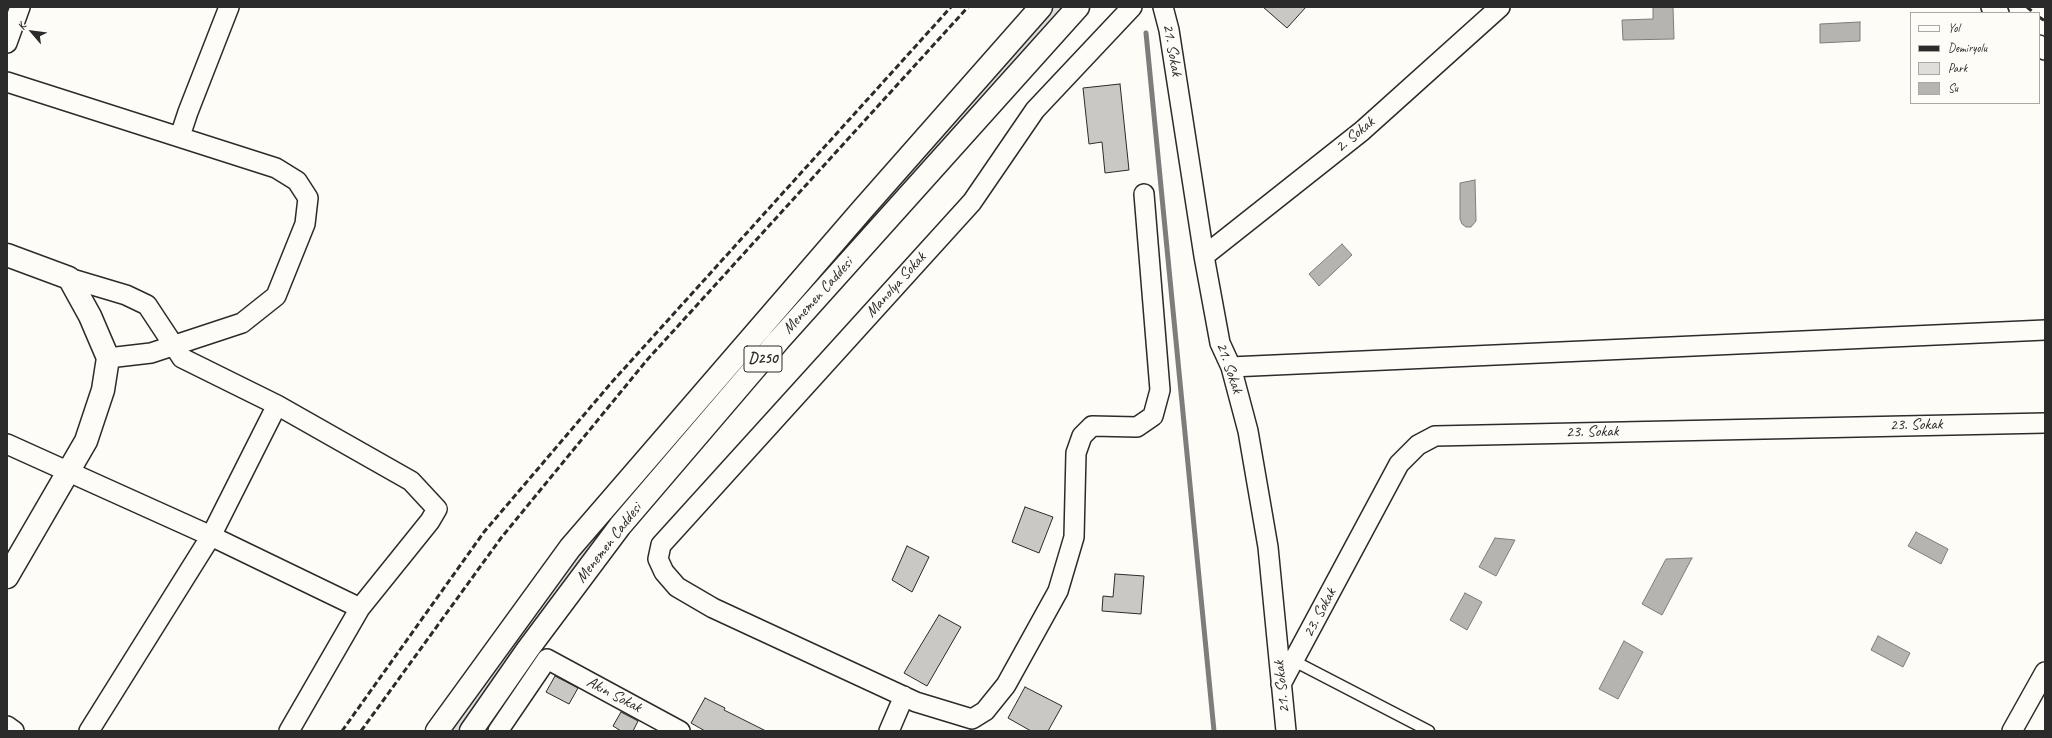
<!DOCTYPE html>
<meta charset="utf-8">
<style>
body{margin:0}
#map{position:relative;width:2052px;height:738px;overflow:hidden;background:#fdfcf7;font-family:Caveat,sans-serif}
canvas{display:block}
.frame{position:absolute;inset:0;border:8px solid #2b2b2b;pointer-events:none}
.legend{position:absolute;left:1910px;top:12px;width:130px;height:92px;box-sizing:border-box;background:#fdfcf7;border:1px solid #a9a8a5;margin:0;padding:5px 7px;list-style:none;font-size:12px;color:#2b2b2b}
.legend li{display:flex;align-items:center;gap:8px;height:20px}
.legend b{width:20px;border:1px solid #a9a8a5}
.north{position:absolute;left:12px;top:12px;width:40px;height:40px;-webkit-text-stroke:3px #fdfcf7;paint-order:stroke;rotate:298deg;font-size:11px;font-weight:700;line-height:16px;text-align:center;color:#2b2b2b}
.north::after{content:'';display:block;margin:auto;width:14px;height:18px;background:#2b2b2b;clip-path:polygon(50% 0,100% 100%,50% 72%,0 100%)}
</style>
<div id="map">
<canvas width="2052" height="738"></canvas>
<div class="frame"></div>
<ul class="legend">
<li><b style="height:5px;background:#fdfcf7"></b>Yol</li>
<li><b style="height:5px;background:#2b2b2b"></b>Demiryolu</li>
<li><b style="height:11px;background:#dfdeda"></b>Park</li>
<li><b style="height:11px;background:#b5b4b1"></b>Su</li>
</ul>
<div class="north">K</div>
</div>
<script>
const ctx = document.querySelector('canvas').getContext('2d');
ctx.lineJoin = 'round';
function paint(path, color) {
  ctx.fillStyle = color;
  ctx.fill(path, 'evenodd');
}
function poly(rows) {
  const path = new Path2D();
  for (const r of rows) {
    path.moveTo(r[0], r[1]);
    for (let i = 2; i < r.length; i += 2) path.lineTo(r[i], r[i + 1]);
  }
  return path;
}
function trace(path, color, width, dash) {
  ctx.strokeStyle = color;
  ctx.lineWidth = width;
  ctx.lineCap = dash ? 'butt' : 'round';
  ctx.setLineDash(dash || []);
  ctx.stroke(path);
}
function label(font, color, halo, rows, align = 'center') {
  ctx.font = font + ' Caveat,sans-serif';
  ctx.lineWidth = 3;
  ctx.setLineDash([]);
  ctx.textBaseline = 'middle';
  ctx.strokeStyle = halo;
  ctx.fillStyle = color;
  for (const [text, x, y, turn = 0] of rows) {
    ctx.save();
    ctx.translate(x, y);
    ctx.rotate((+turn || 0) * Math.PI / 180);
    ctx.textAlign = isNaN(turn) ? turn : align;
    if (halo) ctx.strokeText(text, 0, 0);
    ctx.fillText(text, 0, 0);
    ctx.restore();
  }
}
const green = poly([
 [1051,7,1061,7,674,443,586,554,484,691,458,731,450,731,579,550]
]);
const water = poly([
 [1653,7,1673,7,1674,39,1623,40,1622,20,1653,19,1653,7],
 [1860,22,1860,41,1820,43,1820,24,1860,22],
 [1475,180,1476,221,1471,227,1466,227,1462,224,1460,219,1460,183,1475,180],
 [1342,244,1352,255,1319,286,1309,274,1342,244],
 [1916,532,1948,549,1941,564,1908,546,1916,532],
 [1495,538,1515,540,1496,576,1479,567,1495,538],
 [1692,558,1662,615,1642,604,1666,559,1692,558],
 [1465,593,1482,602,1467,630,1450,620,1465,593],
 [1878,636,1910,653,1903,667,1871,650,1878,636],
 [1624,641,1643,652,1618,699,1599,689,1624,641]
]);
const stream = poly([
 [1146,33,1214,731]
]);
const building = poly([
 [1263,7,1306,7,1287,28,1263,7],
 [1120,84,1129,170,1105,173,1102,142,1089,144,1083,88,1120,84],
 [1025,507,1053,517,1039,553,1012,542,1025,507],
 [907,546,929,557,912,592,892,580,907,546],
 [1115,574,1144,576,1141,614,1102,611,1103,596,1113,597,1115,574],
 [939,615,961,627,927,686,904,673,939,615],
 [555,676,578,688,569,704,546,692,555,676],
 [1025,687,1062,706,1048,731,1031,731,1008,718,1025,687],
 [705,698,725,708,724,710,766,731,705,731,691,723,705,698],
 [621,712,638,721,633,731,621,731,613,726,621,712]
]);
const service = poly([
 [1294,661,1429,731]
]);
const minor = poly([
 [1132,7,1035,110,972,202,661,545,658,559,664,572,677,587,713,608,916,702,972,719,985,711,1006,685,1058,591,1074,537,1076,453,1082,436,1092,426,1137,427,1153,416,1160,390,1144,194],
 [1163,7,1169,30,1204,256,1220,343,1231,367,1248,431,1268,547,1286,731],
 [1991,7,1999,13],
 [7,43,20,7],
 [2039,45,2045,50],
 [7,82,276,168,297,181,308,198,305,224,276,296,242,323,151,353,108,358],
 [180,136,188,112,229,7],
 [1204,256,1362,131,1500,7],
 [69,278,126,295,147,305,182,358,277,405,411,481,437,509,430,521,360,608,289,731],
 [1231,367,2045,330],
 [7,444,211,536,360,608],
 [1281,684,1399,464,1418,445,1435,436,2045,423],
 [7,726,14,731],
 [89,731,211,536,277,405],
 [498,731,547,659,680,731],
 [889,731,904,696],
 [2012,731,2045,672]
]);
const tertiary = poly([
 [7,255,69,278,90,316,108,358,103,390,86,441,7,577]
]);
const trunk = poly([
 [437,731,570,548,862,210,1041,7],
 [471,731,528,649,620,526,779,340,1078,7]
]);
const rail = poly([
 [2027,7,2034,13],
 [2039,17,2045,21],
 [342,731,484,532,612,382,951,7],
 [361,731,501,538,647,360,968,7]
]);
const shields = [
 [763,359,38]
];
const shieldNames = [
 ["D250",763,359]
];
const streetNames = [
 ["21. Sokak",1172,50,80],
 ["2. Sokak",1355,135,-40],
 ["Manolya Sokak",896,285,-48],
 ["Menemen Caddesi",818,296,-48],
 ["21. Sokak",1229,368,71],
 ["23. Sokak",1916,425,-1],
 ["23. Sokak",1592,432,-1],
 ["Menemen Caddesi",609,543,-52],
 ["23. Sokak",1320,613,-62],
 ["21. Sokak",1282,687,-96],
 ["Akın Sokak",614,695,28]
];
paint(green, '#dfdeda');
paint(water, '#b5b4b1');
trace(water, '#7e7d7b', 1);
trace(stream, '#7e7d7b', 5);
paint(building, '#c9c8c4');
trace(building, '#2b2b2b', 1);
trace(service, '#2b2b2b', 13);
trace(minor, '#2b2b2b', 22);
trace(tertiary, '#2b2b2b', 25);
trace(trunk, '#2b2b2b', 25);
trace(service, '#fdfcf7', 10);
trace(minor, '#fdfcf7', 19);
trace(tertiary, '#fdfcf7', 22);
trace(trunk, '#fdfcf7', 22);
trace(rail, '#2b2b2b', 3, [6, 3]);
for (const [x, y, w] of shields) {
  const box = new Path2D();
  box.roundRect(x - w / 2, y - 13, w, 26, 3);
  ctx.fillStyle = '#fdfcf7';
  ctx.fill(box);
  trace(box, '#2b2b2b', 1);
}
label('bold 15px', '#2b2b2b', null, shieldNames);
label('16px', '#2b2b2b', '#fdfcf7', streetNames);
</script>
